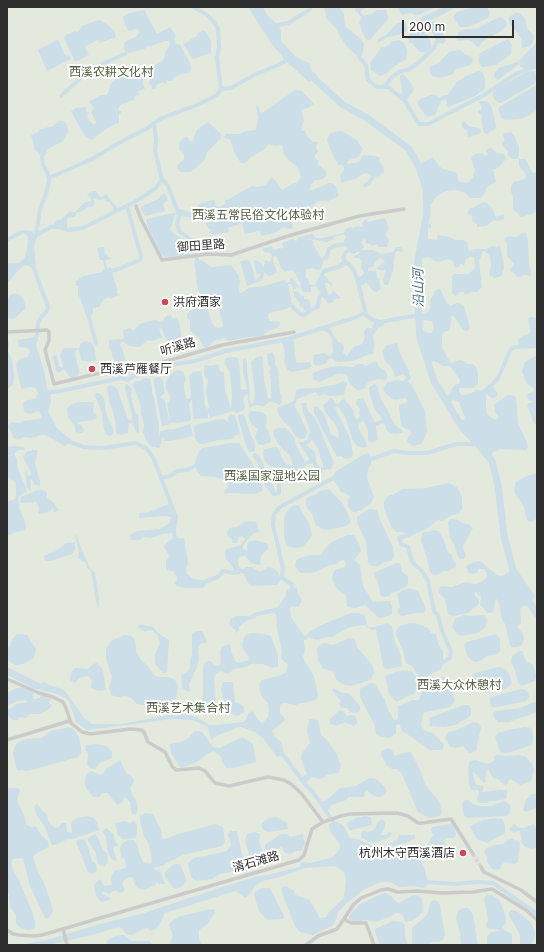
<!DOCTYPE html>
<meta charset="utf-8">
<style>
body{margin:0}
#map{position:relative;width:544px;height:952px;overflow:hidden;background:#fff;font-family:Inter,sans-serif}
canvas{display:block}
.frame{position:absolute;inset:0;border:8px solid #2e2e2e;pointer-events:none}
.scale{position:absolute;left:402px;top:20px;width:112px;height:18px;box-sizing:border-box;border:2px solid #2e2e2e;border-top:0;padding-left:5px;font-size:12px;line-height:14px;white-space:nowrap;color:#2e2e2e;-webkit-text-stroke:3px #fff;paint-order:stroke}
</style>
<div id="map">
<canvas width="544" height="952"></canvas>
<div class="frame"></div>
<div class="scale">200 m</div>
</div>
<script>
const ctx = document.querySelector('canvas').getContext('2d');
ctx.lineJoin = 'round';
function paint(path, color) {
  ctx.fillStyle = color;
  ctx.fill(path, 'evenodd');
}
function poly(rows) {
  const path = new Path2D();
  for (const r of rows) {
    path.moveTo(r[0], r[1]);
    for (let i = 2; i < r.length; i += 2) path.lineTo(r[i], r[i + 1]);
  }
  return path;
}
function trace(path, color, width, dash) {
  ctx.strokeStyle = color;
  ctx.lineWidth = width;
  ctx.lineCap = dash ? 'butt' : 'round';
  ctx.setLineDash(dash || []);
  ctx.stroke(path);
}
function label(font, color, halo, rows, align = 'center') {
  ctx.font = font + ' Inter,"Noto Sans SC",sans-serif';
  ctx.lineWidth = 4;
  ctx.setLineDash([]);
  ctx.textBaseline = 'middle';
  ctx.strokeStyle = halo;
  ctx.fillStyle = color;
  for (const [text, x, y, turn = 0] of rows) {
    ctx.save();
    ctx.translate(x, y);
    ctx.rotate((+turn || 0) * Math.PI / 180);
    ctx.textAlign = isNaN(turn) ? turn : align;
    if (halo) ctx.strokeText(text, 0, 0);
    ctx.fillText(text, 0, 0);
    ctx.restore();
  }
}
const green = poly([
 [7,7,537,7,537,945,7,945]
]);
const water = poly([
 [248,7,263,7,267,15,278,25,281,31,281,41,296,57,309,63,312,71,318,76,309,82,286,61,271,43],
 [323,7,339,7,344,14,345,26,362,40,364,44,362,55,359,57,348,48,339,35,337,29,326,18,325,9],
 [355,7,366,7,361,11,361,13,364,16,373,13,377,10,386,10,388,17,387,20,370,40,367,40,363,34,359,23,361,17,355,10],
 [398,7,437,7,426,11,421,14,415,15,411,13,402,15,398,10],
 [444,7,456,7,438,17,425,22,421,22,420,19,422,17],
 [475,7,487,7,490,13,488,18,468,27,460,27,453,17,457,12],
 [144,10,157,34,170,27,176,36,174,39,175,43,180,45,190,63,191,69,190,72,185,74,182,74,173,78,173,80,170,81,167,81,166,84,163,82,158,84,157,84,156,88,152,89,152,85,150,85,149,82,153,72,149,69,144,71,143,84,145,89,138,91,140,95,134,97,135,99,120,105,118,110,121,111,121,113,119,114,119,123,110,126,92,140,86,137,83,133,71,111,78,107,80,108,86,107,86,112,90,113,87,115,88,119,93,124,95,124,96,122,91,112,94,108,89,102,101,95,106,95,109,91,110,85,113,82,129,70,146,67,155,65,159,63,164,59,165,53,169,47,170,44,169,41,165,41,151,46,146,47,145,49,125,54,124,44,125,42,137,36,140,31,137,29,129,31,125,25,123,17,129,13],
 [515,13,520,13,525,19,527,28,534,36,533,42,530,46,522,48,521,38,509,23,509,17],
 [501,17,506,21,507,25,501,31,482,42,479,47,476,46,473,42,468,40,457,41,458,33,462,30,478,28,495,19],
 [99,20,107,24,113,30,114,29,116,37,99,43,98,40,86,46,85,47,86,50,89,55,75,62,64,38,66,35,75,31,78,32,82,26,87,24],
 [434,21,438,23,442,28,443,35,446,40,443,44,437,42,430,28,429,24],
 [403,22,406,24,407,30,402,34,386,38,378,43,378,39,387,34,397,23],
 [420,28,428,36,431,42,431,48,426,52,420,52,412,43,409,43,408,37,411,31,414,29],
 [204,30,208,35,211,41,211,53,193,59,183,44,197,36,198,33],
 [508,39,512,45,511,54,496,65,482,67,478,61,480,53],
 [57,40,59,41,64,53,67,56,69,55,71,59,47,71,38,50],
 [399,40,404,43,407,50,406,59,393,67,387,73,380,76,371,70,370,63,381,48,389,45,392,41],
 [537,42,537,67,535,69,533,67,527,70,520,66,519,64,498,80,495,78,494,75,495,72,499,68,517,62,520,64,519,61],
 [460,50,465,54,472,57,473,60,471,65,456,69,453,74,441,78,432,76,429,68,432,66,439,63,447,54,452,51],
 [479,71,483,73,485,79,485,89,475,96,449,107,447,105,446,97,457,82,466,76],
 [532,71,535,72,537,79,534,84,501,103,498,103,493,97,493,93,498,88,526,72],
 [403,74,406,77,414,88,413,92,405,101,397,96,402,92,402,86,400,80,400,76],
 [535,86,537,86,537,110,528,116,520,119,505,120,502,118,498,110,499,107],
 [295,90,302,91,314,104,308,108,301,110,304,120,301,129,302,131,305,131,307,136,313,142,318,142,316,147,318,152,315,155,315,158,318,160,318,164,325,170,327,175,323,179,315,180,311,185,309,190,312,190,329,183,332,183,337,188,339,196,328,201,318,201,309,209,294,213,291,215,291,218,293,228,287,229,286,227,281,228,281,229,276,232,263,236,261,235,260,231,245,234,242,223,228,228,229,232,213,235,209,233,211,230,208,228,205,220,202,216,193,218,182,216,179,217,176,208,193,213,198,210,198,206,201,203,214,200,216,206,220,207,225,204,225,201,252,186,257,187,266,185,271,178,273,178,282,190,294,183,297,183,301,177,298,168,286,157,283,152,282,145,275,146,269,144,264,149,250,158,247,162,244,163,241,163,235,154,230,140,225,138,224,136,226,134,240,134,246,131,256,130,258,118,256,106,259,107,260,112,262,113],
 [433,94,438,96,441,103,438,107,436,114,428,117,426,116,421,109,418,105,418,102,420,99],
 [481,101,486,101,490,104,492,109,496,126,495,129,487,134,484,133,482,123,482,116,478,112,478,110,481,110,482,108,479,102],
 [462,120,469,126,479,128,481,131,480,134,468,137,467,131,462,127],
 [58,121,63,121,66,123,68,128,68,133,63,141,48,149,45,156,41,158,39,153,35,150,31,135,38,132,40,129,54,126],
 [208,122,221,134,221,138,207,152,205,159,195,169,190,172,181,172,178,169,177,166,184,159,184,154,179,149,180,142,184,137,187,137,190,141,193,141,196,131,200,127],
 [342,131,357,140,363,149,359,157,349,160,347,163,348,164,359,162,363,155,376,156,380,158,379,161,383,166,384,173,380,174,380,176,374,177,369,174,365,173,355,179,344,182,342,184,340,176,344,170,344,167,342,165,338,165,330,149,327,139,330,134,334,132],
 [511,132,515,136,516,141,519,146,519,153,518,159,513,159,508,156,508,152,502,144,502,142,505,141,503,136,504,133],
 [491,148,497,153,504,154,506,159,499,167,493,170,496,182,486,188,485,193,480,198,470,198,466,193,457,190,446,191,437,196,431,204,426,206,426,187,418,165,433,157,439,166,443,169,457,173,458,181,466,183,469,182,473,177,475,170,471,158,474,154,482,153,485,156,488,154,486,152,486,149],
 [519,159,526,159,530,169,533,173,535,173,537,170,537,210,532,214,521,217,513,209,513,196,511,192,511,186,514,182,524,179,526,177,525,173,519,166],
 [93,191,96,191,100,197,106,194,119,210,115,212,110,202,107,202,105,199,98,200,97,198,93,199,95,204,93,206,87,207,83,211,76,213,75,217,67,218,67,230,53,227,55,221,62,219,70,211,72,212,75,212,84,203,91,201,91,198,88,196,87,194],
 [164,193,167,197,168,201,165,202,163,204,165,211,145,216,141,208,142,206,158,199],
 [483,202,487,203,492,208,496,217,504,214,504,219,498,221,494,220,486,226,477,227,477,224,472,221,472,216,468,214,468,212,470,208,473,208],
 [173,213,175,213,174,219,170,230,174,234,184,239,189,251,189,255,165,257,160,252,151,234,146,222,147,219],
 [384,218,386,220,389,229,385,234,389,240,387,247,378,247,378,245,375,245,371,246,370,244,366,243,366,240,365,239,363,240,361,242,364,247,361,250,373,250,382,254,393,252,396,247,401,247,403,250,402,252,397,251,395,253,393,271,388,285,384,285,383,280,386,270,379,270,376,268,385,262,384,260,380,258,376,261,373,267,368,268,368,271,376,271,377,277,379,280,381,288,377,292,375,292,372,290,369,285,366,283,358,287,357,278,363,275,364,272,361,268,362,261,359,258,355,258,354,256,360,253,359,251,354,254,350,253,346,246,344,240,346,237,344,234,334,237,334,239,327,242,316,240,313,238,323,238,344,233,345,229,350,227,353,228,357,226,363,227,362,223,364,220,367,220,368,222],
 [431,223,431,228,428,228,428,239,437,240,438,235,450,237,455,240,464,240,467,242,469,251,475,249,486,249,492,246,498,247,499,245,500,246,503,259,504,268,502,275,499,277,494,278,489,275,491,265,490,256,485,251,483,251,479,261,482,287,477,292,471,292,465,295,464,292,460,292,458,295,455,296,452,293,452,276,454,274,468,274,471,272,475,267,474,257,470,257,466,259,464,265,460,264,459,267,456,268,454,266,453,261,448,259,439,262,435,261,429,257,419,259,424,227],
 [21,230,32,231,35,236,32,246,35,269,26,265,23,266,17,272,7,284,7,263,18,263,24,259,26,254,28,242,28,237,25,234,20,233],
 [524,232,526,233,528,241,529,264,531,274,530,276,525,275,520,277,517,277,514,273,511,272,510,270,514,264,507,256,507,243,504,238,509,236,514,237,518,236],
 [293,239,297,241,302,239,303,240,311,240,313,241,314,246,322,259,323,263,321,269,318,270,312,268,306,270,306,278,309,281,309,284,311,285,315,285,323,269,338,265,344,259,348,264,342,268,325,273,324,275,333,285,332,286,329,283,325,283,326,289,328,294,332,294,332,292,334,291,341,298,334,299,333,302,329,304,322,296,321,293,316,286,311,287,311,292,304,292,301,289,300,282,295,273,292,270,285,272,281,268,279,261,276,256,273,257,273,261,277,272,273,275,269,276,264,272,263,279,260,281,247,286,240,261,248,260,250,262,254,273,254,278,256,281,257,278,261,274,257,274,256,273,254,260,260,262,264,268,265,260,270,262,272,257,271,253,264,252,262,249,272,246,273,250,283,248,282,243],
 [104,247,105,254,107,254,108,257,110,257,111,259,105,260,107,268,111,267,114,279,114,280,117,288,118,291,116,292,119,295,110,299,109,297,103,300,99,307,93,308,93,314,86,315,80,297,78,296,78,286,76,286,75,281,79,280,79,278,83,277,83,276,103,272,102,270,105,269,103,260,100,260,97,248],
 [195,259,203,261,211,267,231,265,239,276,240,282,239,291,240,293,242,293,249,288,264,286,284,280,287,283,290,282,290,278,292,278,299,287,294,289,294,291,298,292,300,295,304,296,304,299,309,300,311,307,307,310,304,310,303,307,299,305,300,303,294,296,293,286,291,284,288,284,291,300,291,306,286,309,269,313,268,317,270,321,280,322,280,324,277,328,268,331,262,336,249,337,229,341,223,338,220,340,215,340,206,348,203,346,199,338,190,330,190,320,187,318,187,314,193,309,203,306,206,307,208,309,211,322,215,327,218,328,223,327,223,323,216,302,214,299,208,299,203,296,198,290,194,262],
 [440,289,447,303,451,306,457,303,461,304,464,306,470,328,467,331,463,330,454,316,451,316,450,330,444,332,442,336,442,348,451,363,461,360,467,364,473,364,476,367,478,373,478,384,473,388,459,388,459,392,462,395,472,393,476,390,480,390,483,392,492,386,498,394,496,397,492,398,486,394,486,408,487,414,492,418,497,420,499,417,495,412,494,405,506,396,511,395,516,397,518,424,526,440,528,448,526,450,500,449,493,452,490,458,478,444,462,427,457,419,464,420,465,418,459,402,453,400,450,402,450,407,445,396,450,395,451,390,455,385,458,384,460,382,459,378,450,366,443,366,436,362,433,361,429,366,420,338,419,328,425,332,431,333,433,331,434,327,432,321,423,320,419,323,418,312,426,314,430,309,430,300,436,290],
 [15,293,20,295,24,300,26,308,14,319,7,318,7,300,10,295],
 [171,315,172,318,176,318,179,322,181,333,181,337,179,340,170,342,167,340,161,328,159,329,163,339,160,338,153,341,146,341,139,347,129,346,124,342,121,342,120,345,122,349,126,361,116,361,113,358,111,349,109,348,109,341,110,340,122,339,124,337,123,330,129,328,134,330,140,324,150,321,155,320,161,322,164,321,164,318,166,316],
 [529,317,531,317,537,318,537,348,518,349,516,347,518,345,518,339,524,335,528,334,531,331,528,320],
 [375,321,384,322,384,325,378,328,373,335,374,345,373,354,367,355,353,361,339,362,335,361,332,358,328,359,327,363,320,365,316,366,313,363,314,355,324,353,330,356,333,352,332,339,330,335,328,333,320,329,328,326,338,342,344,345,343,353,347,356,354,347,362,344,365,338,364,331,366,328,372,328],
 [36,337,38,339,36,345,44,370,47,388,50,393,51,402,48,412,57,428,70,439,70,442,64,446,46,435,39,435,37,437,31,438,23,437,18,440,14,438,8,426,11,422,19,423,24,421,42,418,39,411,30,414,24,412,23,403,28,400,35,399,38,394,36,388,31,387,22,389,20,384,16,364,20,359,27,357,30,352,28,348,19,347,18,340],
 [293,337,296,362,299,363,310,362,312,366,308,369,291,372,287,369,284,361,285,355,283,344,280,341],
 [9,341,8,351,12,360,14,376,13,384,9,388,7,388,7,342],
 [85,341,92,343,94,346,96,360,89,362,81,360,79,349,76,350,75,354,79,370,79,374,77,376,73,378,69,376,64,369,59,373,56,371,53,357,55,355,57,355,59,366,63,368,63,365,60,355,63,348,79,348,81,343],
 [397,343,400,354,409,371,409,377,406,377,403,374,395,377,394,373,391,367,385,361,383,354,382,351,387,345],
 [272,352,275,357,275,364,278,369,280,393,282,396,282,402,279,405,274,402,269,402,264,406,256,405,250,408,248,402,248,395,247,394,243,398,245,408,243,410,237,413,232,411,229,412,210,418,208,411,208,418,196,419,193,418,192,400,191,400,189,404,191,419,190,421,176,423,172,422,168,425,162,426,154,384,154,379,157,377,160,377,163,382,165,393,160,397,165,401,169,420,170,420,167,404,171,398,166,389,166,382,170,375,174,371,179,370,183,372,186,380,184,383,184,389,187,400,190,398,191,394,189,376,193,372,201,371,203,381,205,405,207,409,209,408,206,392,208,381,204,374,204,367,206,365,210,366,218,364,220,371,224,372,225,390,231,409,232,396,230,373,224,362,226,358,235,357,239,360,241,389,243,390,247,389,243,373,243,359,245,358,247,362,247,370,250,392,249,399,251,403,254,403,255,393,251,362,257,357,261,356,263,358,264,380,268,399,271,398,271,380,269,371,271,368,268,364,267,357,267,354],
 [537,355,537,426,533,421,527,405,529,403,534,402,529,400,527,396,529,393,533,392,534,389,527,383,524,377,522,371,525,362],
 [374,362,377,362,379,367,385,370,387,374,387,378,384,380,378,379,369,382,366,384,365,388,360,390,357,390,350,384,347,376,343,374,338,374,319,382,313,379,312,374,315,372,330,367,339,366,353,367,358,364,362,364,366,366],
 [145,378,150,379,152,387,152,393,154,398,159,427,158,446,153,447,149,445,146,440,143,432,144,423,141,413,141,407,137,395,132,385,135,381,140,381],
 [395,380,406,381,412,385,425,411,427,432,424,439,421,444,413,446,407,442,408,437,411,434,411,430,406,429,401,426,399,405,405,403,408,401,406,398,394,400,385,393,383,388,387,383],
 [343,381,347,383,344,395,329,396,325,394,318,396,317,393,315,392,297,399,295,406,308,432,305,438,301,439,296,437,290,427,284,422,278,414,277,408,294,401,296,391,297,389,317,388,338,384],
 [126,384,128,384,132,389,131,396,135,412,138,415,139,430,139,433,137,433,133,424,131,423,129,424,128,433,120,435,116,433,115,420,112,409,110,404,107,388,109,385,113,386,117,389,128,419,131,421,132,420,132,415,125,389],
 [375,384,378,388,381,400,387,409,395,425,403,431,402,433,394,434,387,431,382,418,375,410,370,395,369,387],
 [96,393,99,393,104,398,107,416,113,429,113,434,110,436,107,435,104,429,102,413,95,395],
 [329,398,334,400,334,403,337,404,340,403,341,400,344,399,350,406,354,412,355,418,358,424,359,429,366,442,367,447,364,448,357,446,353,441,346,419,340,408,337,407,335,408,350,438,353,454,351,458,346,459,341,456,337,457,314,413,314,407,317,406,324,414,331,434,338,438,339,432,335,424,325,412,324,408,323,405,328,402],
 [363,398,375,423,378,439,374,442,368,441,368,430,359,413,360,409,356,404,357,399],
 [78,402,94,402,93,412,96,414,97,417,94,420,78,422,77,423,81,425,83,428,84,431,82,433,75,432,75,426,68,417,67,409,70,405],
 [301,403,306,403,308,411,315,418,332,458,334,463,331,469,323,470,322,473,317,475,314,472,315,466,317,465,321,468,323,467,323,464,320,457,319,450,311,438,311,432,303,412],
 [251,411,262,412,266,415,267,422,265,426,269,433,271,442,263,445,258,444,256,441,255,437,258,429,252,425,250,421,248,415],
 [240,414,243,414,245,417,251,436,254,440,255,448,255,451,249,452,246,445,238,418,238,415],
 [231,415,235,415,240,434,235,436,232,439,218,440,204,444,199,444,195,438,194,428,195,425,219,419,224,419,228,422,228,417],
 [190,424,193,436,171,441,164,441,162,433,163,430,175,429],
 [278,428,286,428,294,437,295,443,305,462,309,460,309,458,299,443,301,442,302,442,315,452,316,458,316,463,306,465,301,469,292,472,282,479,276,480,273,475,273,467,268,465,264,459,263,453,264,449,277,447,285,463,291,467,293,465,290,456,278,444,273,434,274,430],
 [231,443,239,443,251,461,262,485,263,490,255,494,231,493,225,494,224,491,228,488,227,481,215,477,201,476,196,470,195,464,196,458,199,452,202,448],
 [13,446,24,447,25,450,18,450,14,454,17,460,17,466,27,491,19,496,18,501,20,505,19,508,25,521,26,527,25,530,16,532,7,536,7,503,9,501,15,499,16,496,16,486,15,482,7,476,7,460,9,455,7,454,7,447],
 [33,450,38,450,35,463,40,482,40,486,35,485,32,480,30,479,31,487,30,491,27,488,25,471,27,472,28,476,31,476,31,472,23,457,26,452],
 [256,453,260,457,275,490,269,491,265,486,258,471,258,463,253,457,253,454],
 [369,453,371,459,371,465,368,469,367,478,374,497,371,503,362,510,356,512,352,512,348,506,348,500,350,496,340,491,338,485,332,479,335,472,338,470,363,455],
 [537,473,537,518,532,522,527,520,524,507,515,493,514,488,516,482,527,476],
 [448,483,457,487,462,497,462,509,459,514,452,515,442,521,439,520,436,521,428,528,410,536,403,532,396,532,392,528,384,509,384,502,388,496,394,494,403,489,426,488],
 [329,489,343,504,348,514,351,522,346,526,329,530,322,529,316,525,312,514,306,506,306,500,308,497,317,494,319,491],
 [38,490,43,490,47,493,47,498,52,501,59,511,54,512,53,508,48,512,40,514,38,513,39,507,36,502,22,503,20,501,21,497,23,496],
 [171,503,176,517,175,533,163,534,151,538,144,537,139,540,131,540,130,535,137,531,160,529,170,523,171,517,165,516,139,518,139,513,149,512],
 [298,505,310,525,312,536,303,547,295,548,287,546,284,538,284,519,287,511,292,506],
 [369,509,377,510,380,520,393,547,394,557,391,561,384,562,378,566,372,566,368,562,366,542,357,523,357,517],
 [451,519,459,520,460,522,470,525,473,528,464,544,463,547,466,556,463,559,460,559,458,557,454,544,450,538,448,522],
 [250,521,256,522,258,527,259,532,254,533,247,540,243,546,243,549,247,551,247,546,249,542,255,540,268,544,268,549,261,556,260,565,251,563,245,555,238,558,238,565,242,570,246,567,252,567,260,572,268,567,273,568,278,572,280,578,280,581,277,585,252,586,249,584,242,571,234,573,233,567,226,559,225,551,228,549,241,545,245,539,243,536,239,537,237,543,233,543,232,539,228,537,227,532,230,528,237,527,244,522],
 [434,530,439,531,445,543,447,551,452,555,453,560,456,563,456,566,449,571,443,571,437,575,434,575,430,572,427,558,421,541,422,533,424,532,428,532],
 [76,534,82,550,90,568,95,573,99,597,99,608,96,602,92,575,90,570,87,568,86,563,78,558,79,551,75,536],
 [347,535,354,535,360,546,361,551,354,560,360,565,363,586,373,602,390,601,392,607,392,613,388,616,379,618,365,605,356,608,352,608,347,606,346,596,337,589,332,578,334,571,337,569,345,567,346,564,344,560,339,561,337,564,327,566,313,573,300,573,295,566,297,559,311,555,321,555,327,546,332,542],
 [175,538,184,538,188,563,186,569,187,574,193,579,208,581,203,588,185,588,177,586,174,583,177,580,176,575,173,571,166,570,166,561,169,556,164,546,170,540],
 [75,542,75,549,72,554,51,561,45,561,44,556,56,551,66,543],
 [480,561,497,575,502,576,513,569,517,570,535,596,530,604,522,607,520,609,521,623,517,627,523,634,524,639,522,645,516,647,512,647,510,645,505,624,501,617,500,606,497,599,495,600,495,603,493,612,488,613,480,605,481,596,478,595,476,591,474,594,479,600,479,603,476,607,473,608,468,613,454,616,449,615,447,611,445,599,438,592,439,588,442,586,452,587,466,582,475,584,481,582,486,578,487,574,484,569,479,569,477,573,472,574,468,572,466,566,474,562],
 [397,563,400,563,402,572,408,576,408,585,406,587,392,593,389,596,384,597,380,595,378,582,373,573],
 [297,587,298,594,302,601,298,607,293,606,290,608,291,617,303,635,305,651,303,656,305,662,308,666,314,676,318,695,317,699,310,702,301,703,296,705,284,703,280,705,280,713,283,716,285,720,272,731,275,737,282,743,283,755,277,757,263,738,255,732,241,727,235,728,232,730,216,736,211,740,208,727,193,720,172,719,87,730,76,722,70,704,67,699,57,694,33,688,7,675,7,667,41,684,42,682,45,682,49,685,62,689,67,693,84,718,92,724,121,724,179,713,196,717,209,725,217,725,244,722,249,713,253,711,258,720,262,723,264,722,268,717,269,711,268,703,261,696,259,685,262,680,281,675,286,672,288,665,281,658,282,651,277,629,276,614,273,613,257,616,255,618,246,621,239,627,239,630,236,633,234,629,229,625,230,620,237,616,250,616,254,613,278,607,286,595,286,590],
 [409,588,418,591,424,604,426,610,423,613,415,613,402,616,398,614,397,612,400,607,397,594,403,590],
 [351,613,357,613,365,615,367,625,369,627,375,627,387,623,392,627,395,642,401,656,402,667,385,669,383,665,376,629,371,630,365,625,350,627,332,637,326,637,318,640,312,639,310,637,309,632,319,626],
 [464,615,469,616,485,615,487,621,485,628,477,633,462,636,457,634,452,626,455,619],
 [410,623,415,623,428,628,431,633,436,635,439,646,443,650,443,664,441,669,424,678,419,677,412,666,406,663,403,650,396,635,396,630,400,626],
 [139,624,153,627,158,633,169,640,167,672,163,673,155,664,155,654,160,644,158,636,153,631,150,630,145,632,138,627],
 [198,631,202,631,207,641,205,643,201,643,199,647,198,652,199,659,197,667,189,684,190,691,187,691,183,689,182,686,181,675,187,672,190,668,190,661,192,654,192,633],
 [252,633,264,634,271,636,278,655,278,666,272,668,263,664,251,664,246,667,234,669,228,674,221,671,217,673,214,678,215,696,218,710,207,713,202,712,201,709,203,697,203,668,204,663,208,661,211,661,214,665,218,666,221,663,220,651,222,647,229,644,231,647,231,652,236,662,238,663,249,660,248,656,243,649,242,645,244,637,248,634],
 [17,634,27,635,36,649,34,658,24,664,15,665,7,660,7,649,10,645,13,638],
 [496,634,500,639,500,651,497,654,487,656,480,661,475,662,470,659,467,655,464,645,467,642],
 [125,635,132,636,135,640,136,651,141,660,148,666,153,674,158,677,169,677,175,680,178,686,176,700,169,709,137,704,131,698,126,696,118,697,111,695,109,688,112,677,106,659,106,649,111,641],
 [349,638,355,640,357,647,373,666,374,673,370,680,351,686,342,684,336,679,333,671,323,669,318,660,317,648,319,645,324,643,333,645],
 [519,651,522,651,526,661,533,665,536,675,535,681,522,686,518,683,515,670,511,662,512,656],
 [97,663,103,670,106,690,98,691,91,688,92,681,89,676,80,678,74,683,70,680,71,673,75,668,88,669,93,664],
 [498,667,505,669,508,672,511,679,512,684,505,689,486,693,478,691,472,684,472,676,476,673],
 [405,670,412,672,417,677,418,683,415,693,396,702,389,694,385,676,395,672],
 [441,677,445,677,450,681,455,701,450,707,423,713,421,726,425,731,433,733,439,739,444,745,442,750,430,750,401,730,400,724,396,725,396,734,389,738,379,736,376,734,375,726,360,697,360,689,371,683,375,684,385,700,388,710,394,720,398,719,398,706,412,700,419,700,425,684],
 [223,682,233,682,235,702,242,705,244,708,244,712,238,716,225,712,224,708,225,704,221,690],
 [16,688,23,688,30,691,34,693,33,698,36,699,43,696,51,699,49,703,52,705,50,708,41,714,30,714,26,718,19,717,18,720,13,720,8,716,7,709,10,709,16,704,28,702,26,700,18,701,7,706,7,693],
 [334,688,342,693,348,693,355,700,360,706,360,711,356,713,350,712,347,708,341,708,339,705,341,701,332,690],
 [521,689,526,690,528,692,529,697,526,701,498,707,492,707,490,704,490,697],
 [537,701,537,712,509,722,498,722,494,718,493,713,495,711,520,708],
 [464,705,469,705,471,708,471,715,466,719,455,725,445,727,430,726,429,718],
 [340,710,344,712,346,716,352,715,356,717,357,723,354,726,345,722,336,726,330,724,330,719],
 [309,719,318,720,321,735,325,738,336,753,341,766,338,773,327,775,323,778,319,779,312,777,307,782,304,783,301,778,307,774,301,758,302,753,310,743,307,731],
 [473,722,478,723,481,727,476,751,469,753,463,746,456,748,451,747,445,738,448,732,455,731],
 [67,727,74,729,79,737,81,748,81,753,78,757,28,771,17,770,15,763,13,753,14,748,17,743,26,739,42,738,52,730,63,729],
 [525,727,532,728,533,739,532,745,511,752,504,753,500,752,495,737,498,733,507,730],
 [195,731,202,732,213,747,219,748,242,737,253,744,256,762,233,768,227,768,222,762,221,757,214,751,207,754,197,762,184,767,180,767,171,753,170,744,182,742,188,738],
 [96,744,106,746,112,751,112,758,100,763,95,769,90,768,87,765,88,754,85,749,86,745],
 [388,748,392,750,395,756,402,753,411,752,421,772,425,784,440,803,442,813,440,816,429,818,418,812,401,772,397,769,392,769,387,766,381,755,381,751],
 [497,755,507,756,521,755,526,757,533,765,534,771,531,781,520,785,511,779,509,780,507,785,505,786,498,779,493,778,488,769,487,770,485,778,486,782,484,783,474,772,473,773,475,783,477,785,484,786,482,792,499,790,507,790,507,792,506,799,494,801,489,801,488,803,479,803,477,800,479,790,472,790,469,785,468,767,470,761,476,760,487,764,492,762,494,760,494,756],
 [120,760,127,774,133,777,134,782,130,788,133,796,136,800,138,809,136,814,132,814,130,802,126,798,123,798,123,802,117,805,108,793,102,793,99,797,93,797,85,786,86,774,91,771,101,775,104,773,106,769],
 [370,778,376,779,383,785,387,791,383,796,379,797,374,796,368,791,365,792,364,797,349,797,346,800,332,805,326,811,320,803,328,799,340,788,355,786],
 [7,788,17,788,20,790,17,801,25,817,26,824,31,827,36,826,41,835,48,841,49,847,37,853,33,857,38,872,45,885,51,903,53,911,49,918,45,918,30,886,23,858,13,859,11,863,14,872,19,880,33,914,35,922,35,929,27,930,20,928,16,923,16,915,10,907,9,895,7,891],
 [532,794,537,794,537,807,526,812,523,810,526,800],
 [465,800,468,800,473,804,479,806,490,806,505,801,511,806,509,814,507,816,468,818,464,816,463,811,462,804,463,801],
 [37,803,38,806,47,815,48,820,51,825,55,828,59,827,62,823,66,823,67,832,72,833,71,824,72,821,78,818,88,816,94,818,97,822,99,830,73,839,68,839,58,844,52,845,44,825,37,816,34,807],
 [145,813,153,814,161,830,162,838,165,839,178,834,216,824,223,827,225,842,222,846,183,855,161,866,155,867,154,869,161,872,165,884,160,884,156,882,155,885,145,890,138,888,135,885,133,878,129,877,124,880,122,884,125,889,123,892,120,893,115,890,109,894,102,891,103,894,111,899,109,900,101,902,96,896,94,886,95,884,100,879,104,886,112,885,111,877,114,871,126,868,125,860,121,856,120,847,124,842,128,840,134,840,138,846,139,853,143,862,150,864,152,862,149,844,144,836,140,821,140,816],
 [365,816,371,817,372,825,355,829,351,831,348,828,347,823,356,818],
 [277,817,287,823,288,829,268,832,264,830,261,826,262,823,269,818],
 [496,818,502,819,505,825,505,833,487,843,477,839,470,827,474,824,483,820],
 [382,819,385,822,385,827,381,835,385,835,390,832,392,833,391,836,386,839,377,842,370,842,362,838,361,833,364,831,368,832,374,830,378,822],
 [125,821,130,823,134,821,137,825,137,833,136,838,122,839,118,835,115,823],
 [337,822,343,825,350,838,361,840,368,844,393,850,402,849,411,851,418,855,424,867,428,882,430,883,424,888,414,886,399,887,390,882,382,882,376,884,363,890,347,903,338,912,337,918,332,926,313,935,300,932,295,926,282,893,282,887,286,886,294,891,296,895,303,898,309,899,320,918,326,917,329,912,344,898,346,879,344,872,335,866,305,868,280,877,262,881,256,885,246,898,235,891,165,913,160,923,156,929,151,931,147,928,143,929,132,935,126,934,122,928,118,927,92,935,48,945,20,945,50,939,104,923,144,913,198,895,255,877,268,875,298,867,300,866,302,862,310,863,331,858,337,853,340,848,339,843,330,831,329,824],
 [450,824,453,826,455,830,456,836,453,838,446,838,444,840,446,849,445,853,438,857,433,858,430,857,428,855,426,848,433,835,431,830,432,827],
 [514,824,519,828,524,828,533,824,537,829,537,847,532,849,525,847,522,843,520,831,519,830,514,833,509,830,510,828],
 [106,828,113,834,115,841,118,845,113,848,117,860,114,861,110,857,107,850,106,837,102,831],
 [231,831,237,831,242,854,246,863,245,869,220,874,212,879,196,881,191,877,188,864,192,859,197,857,205,856,227,851,231,845,228,834],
 [255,832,260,834,259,842,264,854,262,858,264,866,261,868,256,868,253,865,246,845,245,839,247,834],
 [95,834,98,838,103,850,107,853,108,860,107,864,104,867,97,863,96,853,88,841,88,838],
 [281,834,287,834,290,837,303,834,305,844,301,851,296,851,290,854,285,853,283,848,280,847,278,850,273,853,268,852,265,849,265,845],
 [399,835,415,835,415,838,409,842,390,847,389,844,397,840],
 [511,838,517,841,520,843,518,862,515,864,505,862,502,864,500,869,496,870,492,869,487,861,487,856,484,853,485,849,494,845,503,844],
 [81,839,85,840,87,844,92,861,95,863,97,868,96,872,92,874,88,872,76,842,78,840],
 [174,864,180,864,187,881,181,887,174,889,166,878,164,873],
 [262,888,269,888,272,892,284,916,283,919,268,920,259,911,254,895,256,891],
 [385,893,391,896,395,901,399,903,409,897,414,895,422,897,423,911,418,917,411,921,406,922,402,915,398,913,395,913,391,916,377,922,367,920,355,922,349,919,349,916,353,911,360,904,379,895],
 [487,895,492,895,499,900,502,906,506,918,506,923,503,926,503,929,512,934,512,945,487,944,487,937,489,934,492,932,501,930,490,929,487,928,486,926,488,920,484,898],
 [433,900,437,901,440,905,445,935,443,940,438,942,432,942,427,945,413,945,412,942,412,928,427,915,430,904],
 [463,908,468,908,471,911,473,915,478,945,461,945,460,933,456,918,458,911],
 [211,909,215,910,214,914,210,919,210,922,199,930,199,939,202,945,171,945,170,943,173,936,169,925,173,920,181,916],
 [511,910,517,911,530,922,533,927,535,933,534,939,531,945,520,945,520,935,509,915,509,913],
 [393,921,402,922,405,925,405,936,408,945,380,945,375,932,375,929],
 [123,935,132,941,150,941,153,945,106,945,108,940,116,936]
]);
const canal = poly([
 [278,25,288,23,309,10,311,7],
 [359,57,366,65,368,80,377,87,388,87,405,101,419,124,428,124,484,95,516,74,533,67],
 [384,87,392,77,399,72,409,69,416,65,433,49,437,42],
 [221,89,231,88,254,75,278,65,284,62,288,57],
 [61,96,85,74,102,64,125,54],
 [440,99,446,97],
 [154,123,156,139,155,151,162,179,168,186,178,212,179,217,177,223,179,231,191,240,197,259],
 [49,178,92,159,124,140,148,128,154,123,162,118,197,105,217,95,221,89,217,58,219,48,218,29,214,22,206,14,193,7],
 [365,185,369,183,373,176],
 [36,236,40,209,47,191,49,180,47,172,43,165,42,158],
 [7,240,20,233],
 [299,240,309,237,312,236,313,238],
 [349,250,345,253,343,258,353,269,357,278,366,315,373,320,380,322,419,315],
 [322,259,326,258,329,249,334,246,346,244],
 [108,272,121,268,140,260,141,256,127,206],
 [291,305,300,314,304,315,312,309,318,307,319,298,322,294],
 [87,310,96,343],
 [34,341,37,335,38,323,41,317,47,311,48,307,34,268,32,246,35,236,51,227,59,227,68,230,83,228,140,199,156,188,162,179],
 [406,381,409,377],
 [483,392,493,384,498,378,511,349,516,347],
 [46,393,60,391,121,378,128,380,135,375,169,365,195,361,226,351,288,339,351,319,365,313],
 [356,421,361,420,361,418],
 [376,424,383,421],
 [67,439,70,442,84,447,103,448,136,443,146,448,153,457,176,517,174,529,175,542],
 [305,443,309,441,311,435],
 [158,446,162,433],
 [366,461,394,451,408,453,427,453,456,444,478,444],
 [315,464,316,466],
 [161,478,170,476,177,471,187,470,195,466],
 [271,490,274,494,279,493,279,483,282,479,290,480,308,474,316,474],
 [409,535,399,538,401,544,408,547,412,562,422,571,428,581,434,611,438,615,442,631,451,651,450,658,443,662],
 [275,578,282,578,292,584,292,592],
 [282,578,283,568,273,525,274,514,280,507,337,476],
 [204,582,218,577,223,571,234,573,242,571,247,572],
 [304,638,310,635],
 [281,752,305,784,313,792,334,823],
 [424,882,456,884,477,882,493,883,537,914]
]);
const river = poly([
 [307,72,342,104,367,118,409,149,418,165,426,187,427,213,418,260,418,303,420,338,434,381,462,427,478,444,492,461,498,485,504,536,513,570,516,578],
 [525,596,537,614]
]);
const streetTunnel = poly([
 [473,854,481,867]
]);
const street = poly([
 [136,206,141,219,162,260,208,254,231,255,288,236,359,216,404,209],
 [7,332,47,330,49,332,49,341,45,350,54,384,95,374,123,372,139,369,222,345,294,332],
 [7,679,39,693,53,697,63,702,66,708,71,723,82,732,91,734,130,729,141,730,144,732,148,742,165,752,172,766,176,770,199,768,205,771,215,783,229,786,268,777,284,780,291,784,301,793,323,822],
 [7,740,69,721],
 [481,867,484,872,521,890,537,902],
 [344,919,351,923,366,923,374,945],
 [63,929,67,945],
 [7,930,13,934,19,935,34,936,42,935,299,860,304,855,312,829,323,822,341,816,350,814,397,813,408,816,418,823,422,823,451,819,473,854],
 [306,945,318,936,337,929,354,904,361,898,381,890,388,889,398,892,417,891,442,893,473,892,492,889,526,910,537,920]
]);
const markers = [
 [165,302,4,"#cf4658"],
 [92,369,4,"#cf4658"],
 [463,853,4,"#cf4658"]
];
const parkNames = [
 ["西溪农耕文化村",111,72],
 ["西溪五常民俗文化体验村",258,215],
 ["西溪国家湿地公园",272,476],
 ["西溪大众休憩村",459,685],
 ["西溪艺术集合村",188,708]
];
const streetNames = [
 ["御田里路",201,246,-4],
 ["听溪路",178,347,-16],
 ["清石滩路",256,862,-16]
];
const poiNames = [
 ["洪府酒家",173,302],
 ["西溪芦雁餐厅",100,369],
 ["杭州木守西溪酒店",455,853,"right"]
];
const waterNames = [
 ["沿山河",419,288,-91]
];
paint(green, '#e4e9dd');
paint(water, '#ccdee7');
trace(canal, '#ccdee7', 4);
trace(river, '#ccdee7', 7);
trace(streetTunnel, '#d5d5d5', 3.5, [3.5, 2]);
trace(street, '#cbcbcb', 3.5);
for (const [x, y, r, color] of markers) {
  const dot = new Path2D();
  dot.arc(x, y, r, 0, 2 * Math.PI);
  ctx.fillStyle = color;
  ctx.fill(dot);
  trace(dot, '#fff', 1.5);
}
label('12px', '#536441', '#fff', parkNames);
label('12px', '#2e2e2e', '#fff', streetNames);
label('12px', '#2e2e2e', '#fff', poiNames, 'left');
label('italic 13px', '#467085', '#fff', waterNames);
</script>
